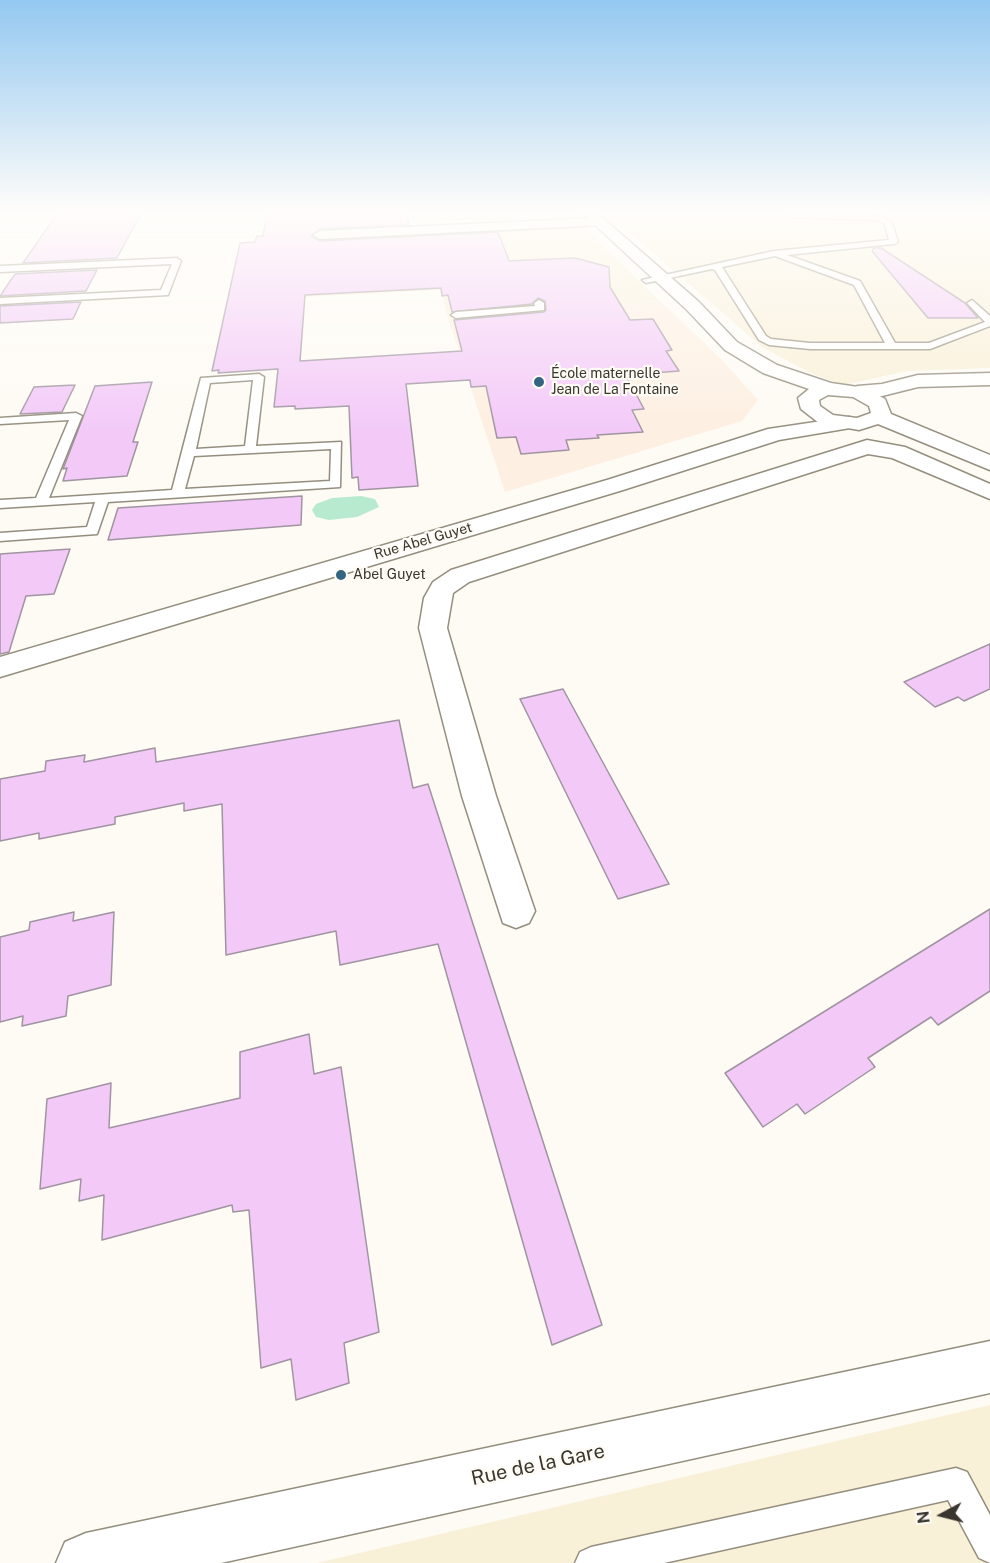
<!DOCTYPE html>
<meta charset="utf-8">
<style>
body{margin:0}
#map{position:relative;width:990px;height:1563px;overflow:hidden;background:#fefbf5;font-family:"Public Sans",sans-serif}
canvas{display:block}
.north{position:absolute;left:912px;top:1485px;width:60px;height:60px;-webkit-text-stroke:4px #fefbf5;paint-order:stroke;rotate:263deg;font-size:16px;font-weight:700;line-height:24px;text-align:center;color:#38362f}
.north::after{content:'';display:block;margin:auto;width:21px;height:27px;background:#38362f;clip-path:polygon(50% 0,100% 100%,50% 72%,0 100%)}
</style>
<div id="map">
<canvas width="990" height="1563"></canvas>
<div class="north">N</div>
</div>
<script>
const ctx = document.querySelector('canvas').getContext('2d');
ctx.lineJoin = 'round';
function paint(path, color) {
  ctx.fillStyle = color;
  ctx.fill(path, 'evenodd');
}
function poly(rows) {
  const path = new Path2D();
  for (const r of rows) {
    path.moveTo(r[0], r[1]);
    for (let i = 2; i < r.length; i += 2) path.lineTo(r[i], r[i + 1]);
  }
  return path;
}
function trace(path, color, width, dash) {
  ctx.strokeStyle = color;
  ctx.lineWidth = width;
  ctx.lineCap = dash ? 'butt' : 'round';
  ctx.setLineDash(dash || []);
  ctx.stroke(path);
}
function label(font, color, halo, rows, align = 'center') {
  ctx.font = font + ' "Public Sans",sans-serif';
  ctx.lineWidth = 4.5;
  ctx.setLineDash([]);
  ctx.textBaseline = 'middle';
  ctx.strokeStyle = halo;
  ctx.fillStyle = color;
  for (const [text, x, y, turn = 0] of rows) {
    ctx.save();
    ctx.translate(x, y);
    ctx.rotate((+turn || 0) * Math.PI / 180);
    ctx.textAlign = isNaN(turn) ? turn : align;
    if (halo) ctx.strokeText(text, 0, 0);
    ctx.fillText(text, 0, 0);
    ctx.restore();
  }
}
const built = poly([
 [608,214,990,214,990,368,907,371,844,385,810,373,762,347],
 [580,223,660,301,446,312,441,290,302,297,308,235],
 [990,1405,990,1563,317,1563]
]);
const education = poly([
 [660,301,722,360,758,400,742,421,505,492,446,312]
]);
const green = poly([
 [361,496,375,499,379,507,357,517,329,520,316,517,312,510,316,504,332,498]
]);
const building = poly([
 [57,214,141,214,117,258,23,263,57,214],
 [267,214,407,214,409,225,320,229,311,236,320,241,498,232,509,261,575,258,609,267,610,287,630,320,653,319,672,350,666,351,679,371,626,375,644,409,632,410,643,432,597,435,599,438,566,440,569,450,521,454,516,437,497,438,486,386,471,387,470,380,406,384,418,486,359,490,358,477,352,478,349,406,295,409,295,406,274,407,278,369,218,373,219,370,212,371,240,243,255,242,257,236,263,236,267,214],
 [441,288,442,296,448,295,452,312,532,304,538,298,545,301,546,310,544,312,454,320,462,351,300,361,305,295,441,288],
 [874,248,881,248,965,303,978,318,928,318,872,251,874,248],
 [97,270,86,291,0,296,15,274,97,270],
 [81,302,73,319,0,323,0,306,81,302],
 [152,382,133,442,138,442,127,476,63,481,67,468,63,469,95,386,152,382],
 [75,385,62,412,20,414,34,387,75,385],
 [302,496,301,525,108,540,118,508,302,496],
 [70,549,54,594,26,596,9,652,0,654,0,554,70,549],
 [990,644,990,689,964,701,958,697,935,707,904,682,990,644],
 [563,689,669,884,618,899,520,699,563,689],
 [399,720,413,788,428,784,602,1325,552,1345,438,944,340,965,336,931,226,955,222,804,184,811,184,803,115,817,115,824,39,839,39,833,0,841,0,779,45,771,46,761,85,755,84,762,155,748,156,762,399,720],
 [990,909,990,991,938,1025,931,1017,868,1058,875,1067,805,1114,797,1104,763,1127,725,1073,990,909],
 [74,912,73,921,114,912,111,985,68,996,66,1016,22,1026,23,1016,0,1022,0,937,29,930,30,922,74,912],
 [309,1034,314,1074,341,1067,379,1332,344,1343,349,1383,296,1400,291,1359,261,1368,249,1210,233,1212,232,1205,102,1240,104,1195,79,1201,81,1179,40,1189,47,1099,111,1083,109,1128,240,1098,240,1052,309,1034]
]);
const service = poly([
 [832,214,881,216,892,223,898,242,894,244,787,255,860,281,895,343,929,343,985,322,967,303,972,300,990,316,990,326,930,349,810,349,769,345,759,340,715,270,712,269,646,283,642,280,774,251,889,240,885,224,877,220,790,217,786,215,832,214],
 [775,256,854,285,885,343,810,343,771,339,766,336,722,267,775,256],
 [177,258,181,261,168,295,0,304,0,298,161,290,172,264,0,272,0,266,177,258],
 [539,300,544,303,544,310,456,318,451,315,456,312,535,306,534,303,539,300],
 [259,374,264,377,256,446,341,442,340,487,108,502,97,534,0,541,0,533,87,527,95,502,0,508,0,500,36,498,69,420,0,424,0,418,76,413,82,416,49,498,172,490,201,378,259,374],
 [253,380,245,446,196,449,210,383,253,380],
 [331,449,330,481,185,489,194,456,331,449],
 [956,1468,967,1472,990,1515,990,1563,979,1558,948,1500,664,1563,575,1563,580,1552,591,1547,956,1468]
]);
const minor = poly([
 [599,218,606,222,604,225,320,239,313,235,320,231,599,218],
 [849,417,856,419,859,423,856,427,779,440,623,490,0,677,0,657,607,480,768,429,849,417],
 [867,440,905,447,990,484,990,499,892,458,868,454,469,582,453,593,447,628,496,796,535,911,529,923,516,928,503,923,462,796,419,628,424,598,433,582,451,570,867,440]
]);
const tertiary = poly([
 [990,373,990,385,918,387,882,396,858,398,851,396,848,392,851,388,858,386,882,384,918,375,990,373],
 [990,1341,990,1393,221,1563,56,1563,65,1542,86,1533,990,1341]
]);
const secondary = poly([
 [583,214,598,214,699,302,737,342,777,365,831,383,865,388,885,399,891,414,990,455,990,470,878,424,859,430,819,423,801,409,798,398,809,389,763,373,725,350,687,310,583,214],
 [828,395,853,397,869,406,871,413,857,418,833,415,820,406,819,400,828,395]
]);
const markers = [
 [539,382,6,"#336583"],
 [341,575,6,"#336583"]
];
const farPoinames = [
 ["École maternelle",551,374],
 ["Jean de La Fontaine",551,390],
 ["Abel Guyet",353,575]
];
const farStreetnames = [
 ["Rue Abel Guyet",423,541,-16]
];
const nearStreetnames = [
 ["Rue de la Gare",538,1465,-12]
];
paint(built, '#f9f0d8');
paint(education, '#fdefe1');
paint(green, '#b7eacf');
paint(building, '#f3c9f8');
trace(building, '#a094a1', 1.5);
trace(service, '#948e7e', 3);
trace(minor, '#948e7e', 3);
trace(tertiary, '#948e7e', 3);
trace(secondary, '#948e7e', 3);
paint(service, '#fff');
paint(minor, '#fff');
paint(tertiary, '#fff');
paint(secondary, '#fff');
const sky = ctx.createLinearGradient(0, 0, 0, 433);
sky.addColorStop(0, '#94c8f0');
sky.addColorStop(0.49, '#fffdfa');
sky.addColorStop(1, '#fffdfa00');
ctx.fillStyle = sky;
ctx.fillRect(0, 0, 990, 433);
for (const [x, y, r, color] of markers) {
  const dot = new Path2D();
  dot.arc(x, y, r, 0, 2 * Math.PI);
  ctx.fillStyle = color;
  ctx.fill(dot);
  trace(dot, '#fefbf5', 2);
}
label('14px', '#38362f', '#fefbf5', farPoinames, 'left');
label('14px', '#38362f', '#fefbf5', farStreetnames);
label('20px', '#38362f', '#fefbf5', nearStreetnames);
</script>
